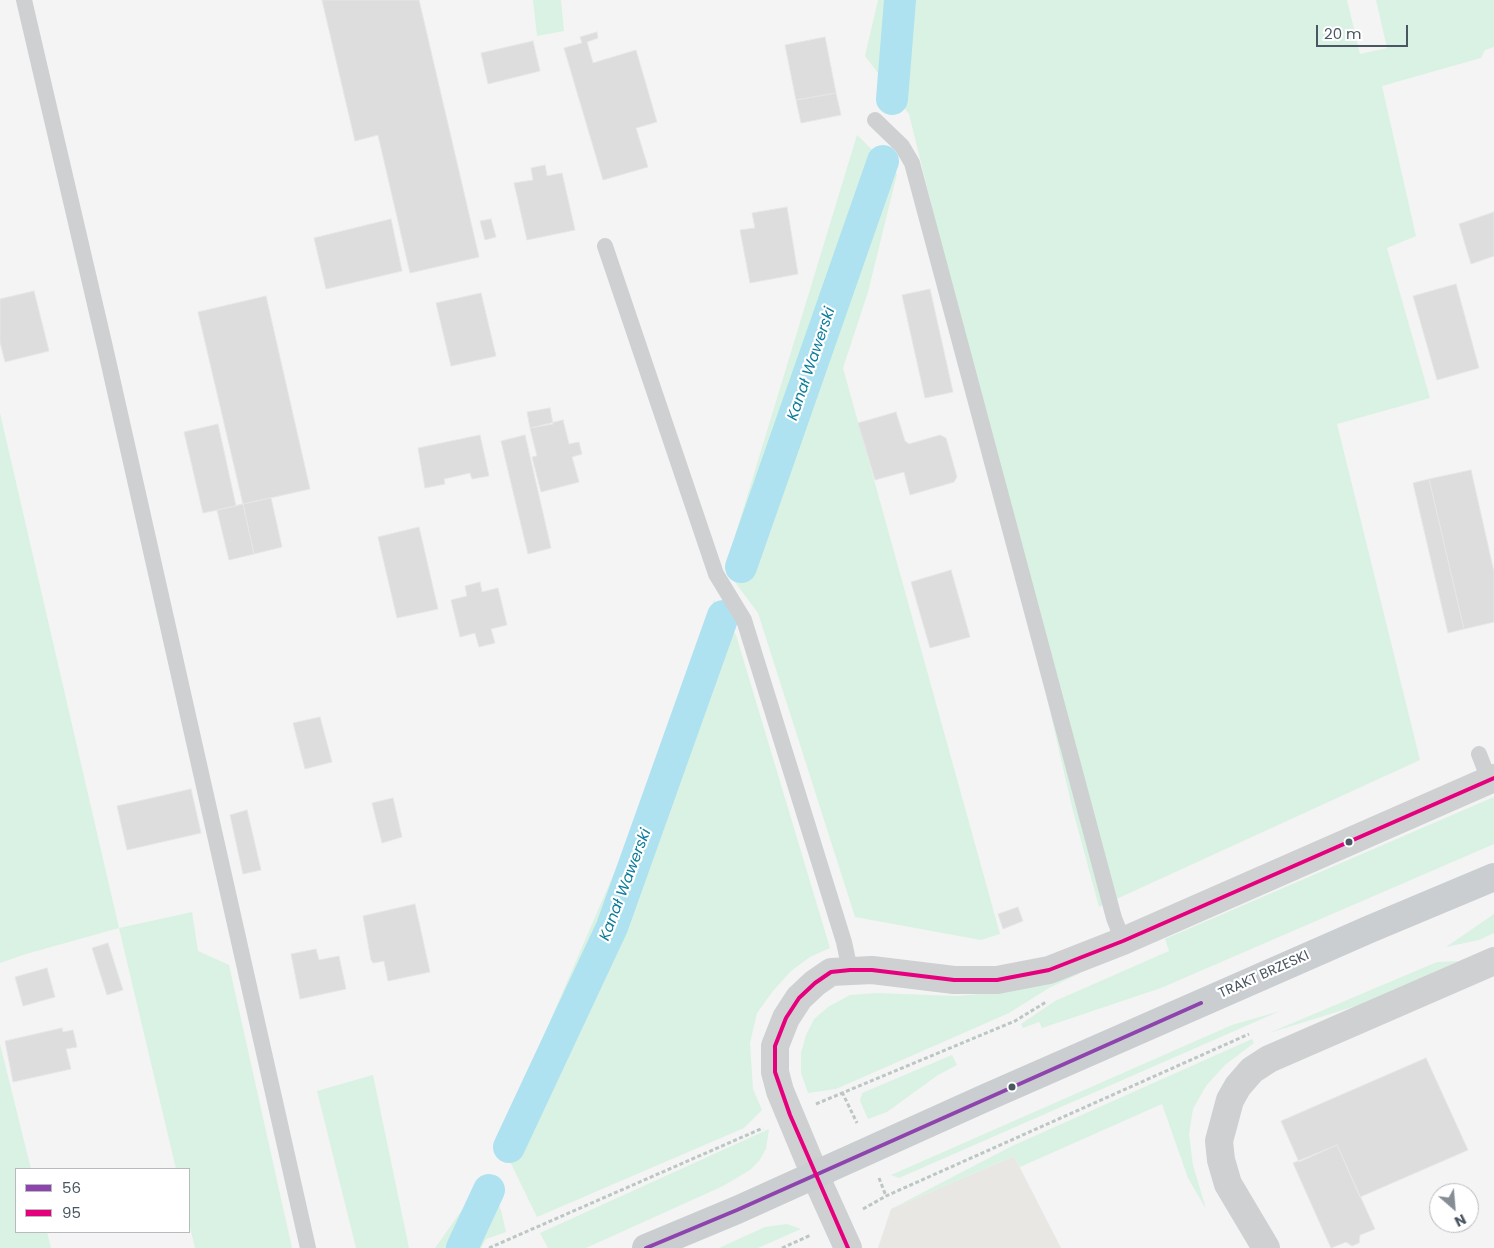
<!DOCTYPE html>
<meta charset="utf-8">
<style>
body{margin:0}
#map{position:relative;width:1494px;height:1248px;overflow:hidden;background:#f4f4f4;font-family:Poppins,sans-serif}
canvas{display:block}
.legend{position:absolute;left:15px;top:1168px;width:175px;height:65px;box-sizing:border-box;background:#fff;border:1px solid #b7bbc0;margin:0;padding:6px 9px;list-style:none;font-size:15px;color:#4a5661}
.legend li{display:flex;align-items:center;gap:10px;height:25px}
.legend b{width:25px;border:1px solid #b7bbc0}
.north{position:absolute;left:1429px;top:1183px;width:50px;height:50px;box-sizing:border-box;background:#fff;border:1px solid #b7bbc0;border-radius:50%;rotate:153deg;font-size:14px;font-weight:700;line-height:20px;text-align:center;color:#4a5661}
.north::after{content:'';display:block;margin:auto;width:18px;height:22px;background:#868d94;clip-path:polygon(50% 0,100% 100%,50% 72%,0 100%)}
.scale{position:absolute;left:1316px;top:25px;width:92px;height:22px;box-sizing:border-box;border:2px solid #4a5661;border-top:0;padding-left:6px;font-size:15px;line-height:18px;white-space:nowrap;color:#4a5661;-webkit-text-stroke:4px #fff;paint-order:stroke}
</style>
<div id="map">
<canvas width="1494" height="1248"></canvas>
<ul class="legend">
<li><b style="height:6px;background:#8e44ad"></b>56</li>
<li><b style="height:6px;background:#e5007d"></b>95</li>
</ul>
<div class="north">N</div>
<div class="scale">20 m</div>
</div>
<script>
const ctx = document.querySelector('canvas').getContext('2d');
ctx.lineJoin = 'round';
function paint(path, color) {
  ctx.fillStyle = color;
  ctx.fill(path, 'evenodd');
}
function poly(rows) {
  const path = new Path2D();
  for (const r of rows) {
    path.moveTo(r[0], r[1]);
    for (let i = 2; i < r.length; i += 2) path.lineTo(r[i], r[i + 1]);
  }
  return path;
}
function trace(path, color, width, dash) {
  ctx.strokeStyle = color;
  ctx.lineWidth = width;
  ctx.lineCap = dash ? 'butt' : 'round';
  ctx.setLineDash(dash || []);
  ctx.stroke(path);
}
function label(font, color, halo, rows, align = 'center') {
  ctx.font = font + ' Poppins,sans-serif';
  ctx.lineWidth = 4.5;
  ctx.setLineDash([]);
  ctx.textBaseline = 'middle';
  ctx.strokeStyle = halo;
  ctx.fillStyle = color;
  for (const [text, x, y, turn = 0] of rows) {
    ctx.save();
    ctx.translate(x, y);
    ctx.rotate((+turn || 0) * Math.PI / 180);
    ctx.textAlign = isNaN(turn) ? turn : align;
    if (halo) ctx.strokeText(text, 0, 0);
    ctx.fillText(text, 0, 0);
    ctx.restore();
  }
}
const commercial = poly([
 [1014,1156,1061,1248,878,1248,891,1209]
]);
const green = poly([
 [533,0,561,0,564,31,537,36],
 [878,0,1347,0,1360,54,1387,48,1376,0,1494,0,1494,47,1485,50,1481,58,1382,86,1416,236,1387,248,1430,398,1337,424,1420,760,1099,907,1072,807,963,333,909,114,865,56],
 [857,135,897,174,868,292,843,368,1000,934,981,940,855,917,758,613,725,569],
 [0,413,119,928,192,912,198,951,229,965,292,1248,195,1248,189,1223,189,1169,176,1169,119,928,26,954,0,963],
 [714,600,736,635,830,948,810,957,791,971,773,991,757,1013,750,1043,753,1089,762,1110,744,1128,537,1217,499,1139,621,857],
 [1494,797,1494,844,1161,988,1042,1028,1039,1022,1023,1028,1021,1024,1055,1001,1169,951,1165,939],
 [1494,914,1494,933,1479,940,1446,947],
 [1459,961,1356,1006,1269,1033,1437,962],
 [1081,973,1049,988,1009,1013,836,1089,808,1093,801,1073,801,1053,806,1035,814,1019,828,1007,850,995,877,993,956,996,1004,992,1041,985],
 [1280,1011,899,1178,891,1175,1232,1025],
 [1252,1039,1254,1043,1225,1065,1206,1086,1193,1109,1189,1134,1193,1165,1206,1209,1188,1178,1162,1104,1020,1167,1014,1156,891,1209,1012,1146],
 [0,1044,31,1169,16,1169,16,1232,47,1232,51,1248,0,1248],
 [952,1055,957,1065,938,1075,887,1112,868,1119,860,1101,862,1093],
 [373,1075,409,1248,356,1248,317,1091],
 [769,1129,766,1149,759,1161,750,1170,723,1186,586,1248,548,1248,540,1233],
 [486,1176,501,1210,506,1232,486,1239,481,1248,435,1248],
 [787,1224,801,1229,758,1248,719,1248,765,1227]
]);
const canal = poly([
 [892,99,900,0],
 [741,567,883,161],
 [509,1147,612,927,723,616],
 [462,1248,489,1190]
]);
const building = poly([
 [322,0,419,0,479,257,410,273,378,135,355,141,322,0],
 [597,32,598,38,587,42,593,63,636,50,657,122,636,128,648,167,603,180,564,48,582,43,580,37,597,32],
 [825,37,836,93,796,100,785,45,825,37],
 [533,41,540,71,488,84,481,53,533,41],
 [836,93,841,115,801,123,796,100,836,93],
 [545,165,547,176,562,173,575,230,527,240,514,183,533,180,531,168,545,165],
 [787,207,798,274,750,283,740,230,755,228,752,213,787,207],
 [1494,212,1494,256,1471,264,1459,224,1494,212],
 [391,219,402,271,326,289,314,238,391,219],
 [491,219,496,237,485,240,480,221,491,219],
 [1456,284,1479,368,1437,380,1413,296,1456,284],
 [930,289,953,392,925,398,902,295,930,289],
 [34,291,49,351,5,362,0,342,0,299,34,291],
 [481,293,496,356,451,366,436,303,481,293],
 [266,296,310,489,243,504,198,312,266,296],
 [550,408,553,424,530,428,527,412,550,408],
 [896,412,905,441,909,444,940,435,946,438,957,477,954,482,910,495,904,472,875,480,858,423,896,412],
 [563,420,569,444,579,442,582,454,572,457,579,482,541,492,532,457,537,456,530,428,563,420],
 [218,424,236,506,203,513,184,432,218,424],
 [480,435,489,476,472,479,470,473,444,479,445,484,425,488,418,448,480,435],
 [525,435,551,548,528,554,501,441,525,435],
 [1471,470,1494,572,1494,622,1464,629,1429,479,1471,470],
 [1429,479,1464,629,1448,633,1413,483,1429,479],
 [271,498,282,547,254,554,243,504,271,498],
 [243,504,254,554,229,560,217,510,243,504],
 [419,527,438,609,397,618,378,537,419,527],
 [951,570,970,637,930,648,911,582,951,570],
 [480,582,482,592,498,588,507,625,491,629,495,643,479,647,475,633,460,637,451,600,467,596,465,586,480,582],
 [320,717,332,762,305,769,293,723,320,717],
 [191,789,201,833,127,850,117,806,191,789],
 [393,798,402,837,382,843,372,803,393,798],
 [247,810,261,870,243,874,230,815,247,810],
 [415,904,430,972,388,981,384,961,373,963,371,960,363,916,415,904],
 [1018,907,1023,921,1003,929,998,914,1018,907],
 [108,943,123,990,107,995,92,948,108,943],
 [316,949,319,960,339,956,346,989,300,999,291,954,316,949],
 [47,968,55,997,23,1006,15,977,47,968],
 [62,1028,63,1032,73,1030,77,1047,66,1049,71,1069,13,1082,5,1041,62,1028],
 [1426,1058,1468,1150,1360,1197,1337,1145,1299,1162,1281,1121,1426,1058],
 [1337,1145,1375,1229,1360,1235,1359,1243,1352,1246,1346,1242,1331,1248,1293,1163,1337,1145]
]);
const path = poly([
 [842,1092,857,1123],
 [816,1104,1015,1021,1046,1002],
 [879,1178,886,1196],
 [863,1209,886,1196,1249,1034],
 [489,1248,763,1128],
 [782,1248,811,1235]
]);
const service = poly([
 [24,0,105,347,308,1248],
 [875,120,902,146,912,163,1114,918,1123,941],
 [605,246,716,574,744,620,844,942,850,970],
 [1479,754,1489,780]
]);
const minor = poly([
 [815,1175,848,1248],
 [1266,1248,1228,1184,1221,1160,1219,1141,1230,1100,1238,1086,1252,1070,1269,1059,1494,961]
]);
const tertiary = poly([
 [815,1175,780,1091,775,1072,775,1046,786,1018,799,998,815,983,831,972,872,970,954,980,997,980,1049,970,1123,941,1494,778]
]);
const primary = poly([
 [646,1248,737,1210,985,1098,1370,929,1494,877]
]);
const bus1 = poly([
 [646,1248,737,1210,1201,1003]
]);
const bus2 = poly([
 [848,1248,790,1115,775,1072,775,1046,786,1018,799,998,815,983,831,972,850,970,872,970,954,980,997,980,1049,970,1123,941,1494,778]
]);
const markers = [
 [1349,842,4.5,"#4a5661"],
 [1012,1087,4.5,"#4a5661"]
];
const streetNames = [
 ["TRAKT BRZESKI",1264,975,-24]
];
const waterNames = [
 ["Kanał Wawerski",812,364,-71],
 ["Kanał Wawerski",626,885,-69]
];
paint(commercial, '#e8e7e3');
paint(green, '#d9f2e3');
trace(canal, '#aee2f0', 32);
paint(building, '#ddddde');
trace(building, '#e5e6e7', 1);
trace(path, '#bcc7c4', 3, [4, 2.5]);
trace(service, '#ced0d2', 16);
trace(minor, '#ced0d2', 28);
trace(tertiary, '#ced0d2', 28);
trace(primary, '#caced1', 28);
trace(bus1, '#8e44ad', 4);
trace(bus2, '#e5007d', 4);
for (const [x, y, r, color] of markers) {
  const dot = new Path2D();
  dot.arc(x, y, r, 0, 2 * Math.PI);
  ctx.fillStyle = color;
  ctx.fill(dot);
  trace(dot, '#fff', 2);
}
label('14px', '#4a5661', '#fff', streetNames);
label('italic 15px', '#0c7c9b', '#fff', waterNames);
</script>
